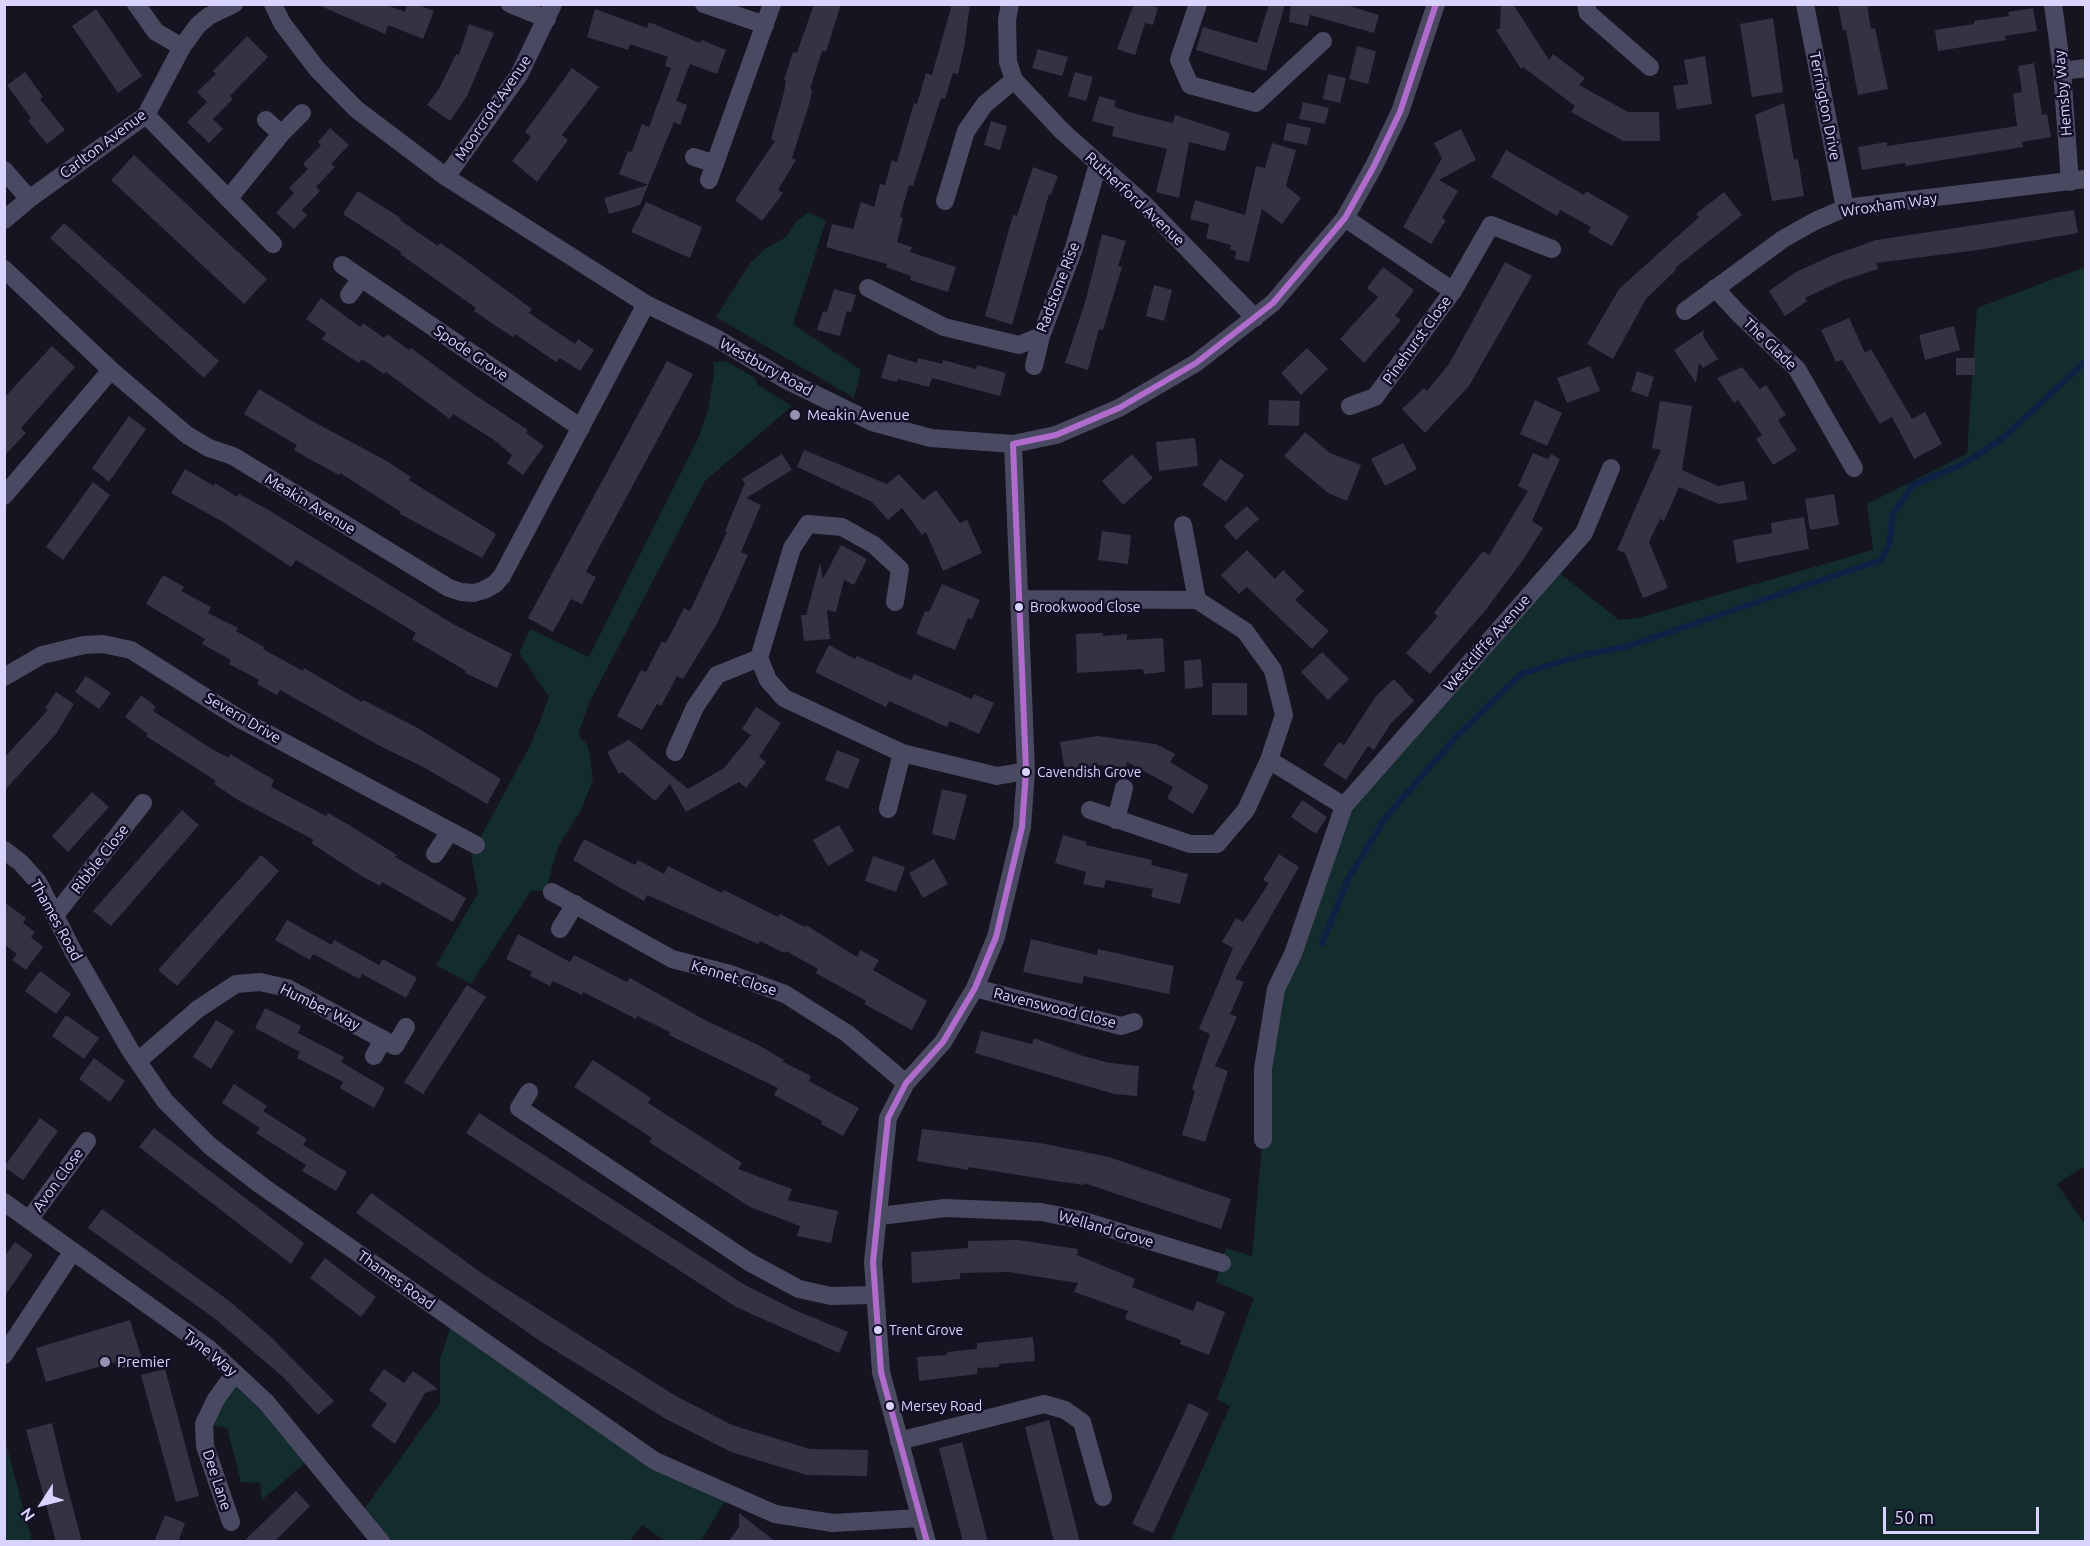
<!DOCTYPE html>
<style>
body{margin:0}
#map{position:relative;width:2090px;height:1546px;overflow:hidden;background:#161421;font-family:Ubuntu,sans-serif}
canvas{display:block}
.frame{position:absolute;inset:0;border:6px solid #d9d4ff;pointer-events:none}
.north{position:absolute;left:12px;top:1474px;width:60px;height:60px;-webkit-text-stroke:4px #130f26;paint-order:stroke;rotate:234deg;font-size:16px;font-weight:700;line-height:24px;text-align:center;color:#d9d4ff}
.north::after{content:'';display:block;margin:auto;width:21px;height:27px;background:#d9d4ff;clip-path:polygon(50% 0,100% 100%,50% 72%,0 100%)}
.scale{position:absolute;left:1883px;top:1507px;width:156px;height:27px;box-sizing:border-box;border:3px solid #d9d4ff;border-top:0;padding-left:8px;font-size:18px;line-height:21px;white-space:nowrap;color:#d9d4ff;-webkit-text-stroke:4px #130f26;paint-order:stroke}
</style>
<div id="map">
<canvas width="2090" height="1546"></canvas>
<div class="frame"></div>
<div class="north">N</div>
<div class="scale">50 m</div>
</div>
<script>
const ctx = document.querySelector('canvas').getContext('2d');
ctx.lineJoin = 'round';
function paint(path, color) {
  ctx.fillStyle = color;
  ctx.fill(path, 'evenodd');
}
function poly(rows) {
  const path = new Path2D();
  for (const r of rows) {
    path.moveTo(r[0], r[1]);
    for (let i = 2; i < r.length; i += 2) path.lineTo(r[i], r[i + 1]);
  }
  return path;
}
function trace(path, color, width, dash) {
  ctx.strokeStyle = color;
  ctx.lineWidth = width;
  ctx.lineCap = dash ? 'butt' : 'round';
  ctx.setLineDash(dash || []);
  ctx.stroke(path);
}
function label(font, color, halo, rows, align = 'center') {
  ctx.font = font + ' Ubuntu,sans-serif';
  ctx.lineWidth = 5;
  ctx.setLineDash([]);
  ctx.textBaseline = 'middle';
  ctx.strokeStyle = halo;
  ctx.fillStyle = color;
  for (const [text, x, y, turn = 0] of rows) {
    ctx.save();
    ctx.translate(x, y);
    ctx.rotate((+turn || 0) * Math.PI / 180);
    ctx.textAlign = isNaN(turn) ? turn : align;
    if (halo) ctx.strokeText(text, 0, 0);
    ctx.fillText(text, 0, 0);
    ctx.restore();
  }
}
const green = poly([
 [808,212,826,221,793,324,861,370,854,398,716,317,750,263,765,249,786,237,796,222],
 [2085,267,2086,1165,2057,1184,2085,1224,2085,1541,1170,1542,1230,1406,1217,1399,1254,1298,1216,1282,1226,1248,1252,1256,1276,989,1344,806,1553,568,1619,620,1638,618,1873,550,1867,504,1967,454,1977,308],
 [726,361,754,377,758,385,792,406,705,481,589,703,578,734,588,746,593,779,581,810,559,845,545,891,531,891,471,984,436,965,478,893,471,855,532,742,549,697,519,653,530,629,589,657,697,441,708,410,714,374,713,362],
 [453,1319,655,1461,729,1494,701,1541,665,1541,642,1525,630,1541,383,1541,360,1515,440,1403,440,1359],
 [235,1373,312,1457,262,1500,260,1483,241,1482,227,1428,204,1424],
 [5,1440,32,1541,5,1541]
]);
const stream = poly([
 [1322,943,1348,879,1386,817,1455,738,1521,674,1583,655,1625,647,1881,560,1889,544,1893,514,1913,485,1963,464,2002,439,2086,361]
]);
const building = poly([
 [316,4,384,4,405,12,407,4,416,4,434,11,423,39,388,25,385,34],
 [814,4,841,4,826,52,822,51,810,89,812,90,810,101,792,158,796,160,778,190,783,193,762,221,735,200,775,141,771,139,784,92,786,81,784,80,793,52,797,53],
 [952,4,970,4,964,48,958,74,953,73,945,99,941,98,913,186,909,185,900,217,903,218,897,242,912,247,910,252,956,267,948,292,910,280,911,276,886,267,887,264,826,247,832,224,853,229,861,202,874,207,880,184,885,185,892,160,897,162,914,103,917,104,926,73,932,75],
 [1134,4,1158,7,1153,25,1145,23,1135,55,1117,49],
 [1269,4,1285,4,1266,71,1196,50,1203,27,1257,43],
 [1291,4,1343,4,1379,15,1374,33,1310,15,1308,26,1289,22],
 [1501,4,1513,4,1549,60,1553,54,1585,78,1579,85,1628,112,1659,112,1660,141,1623,141,1571,112,1575,106,1523,67,1521,69,1496,30,1500,28],
 [1838,4,1867,4,1871,29,1875,28,1888,89,1858,95,1846,30,1843,31],
 [2033,8,2037,31,2005,36,2006,40,1938,51,1935,30,1974,24,1974,21,2009,16,2008,12],
 [96,9,142,76,118,93,72,26],
 [595,9,647,28,649,22,700,43,702,40,726,50,717,74,690,64,676,101,687,105,680,125,674,122,640,205,609,214,604,198,648,185,619,174,628,151,632,152,642,124,649,127,671,68,665,66,668,57,630,44,628,50,587,37],
 [1773,18,1783,92,1752,97,1740,24],
 [469,24,494,33,467,96,450,121,427,105,440,87,456,54,459,55],
 [247,36,268,57,230,96,233,99,213,119,223,129,209,143,187,122,207,102,197,92,216,74,213,71],
 [1357,46,1376,51,1368,84,1349,79],
 [1038,49,1068,57,1062,76,1032,68],
 [1705,56,1712,104,1677,109,1673,86,1688,84,1684,60],
 [2034,63,2042,115,2047,114,2051,137,2022,142,2023,147,1906,166,1905,163,1862,170,1858,147,1887,142,1887,146,2017,126,2013,94,2022,92,2018,66],
 [572,68,599,87,562,135,568,140,537,182,512,161,531,137,525,132],
 [25,72,43,97,40,99,65,130,47,144,28,121,31,118,7,85],
 [1075,72,1093,77,1086,101,1068,96],
 [1328,74,1346,78,1340,103,1323,99],
 [1099,96,1116,101,1114,107,1140,115,1173,123,1175,115,1230,133,1225,151,1189,142,1179,198,1156,192,1167,149,1112,136,1114,127,1092,121],
 [1303,102,1329,108,1325,124,1299,119],
 [1784,103,1794,160,1798,159,1804,196,1772,201,1755,115],
 [991,121,1007,126,1000,150,984,145],
 [1287,123,1311,128,1307,145,1283,140],
 [330,128,349,145,331,164,335,167,316,187,320,191,302,210,307,215,294,229,276,213,294,193,289,188,308,169,303,164,321,145,318,142],
 [1461,129,1476,160,1439,180,1458,191,1442,218,1446,220,1431,244,1403,227,1442,158,1434,143],
 [1272,143,1296,150,1286,186,1301,198,1282,224,1262,209,1249,262,1235,259,1236,251,1230,249,1231,245,1206,238,1209,224,1190,219,1195,200,1245,215,1256,166,1265,168],
 [1506,150,1584,195,1586,191,1629,216,1612,246,1588,232,1591,227,1560,210,1557,216,1491,177],
 [134,155,267,279,244,304,111,180],
 [1033,167,1058,176,1051,195,1049,194,1012,325,985,316,1013,215,1017,216],
 [358,191,401,218,400,220,438,246,440,243,461,257,532,309,529,313,575,344,578,339,594,350,580,371,560,358,556,362,515,334,513,337,496,326,474,311,476,308,400,254,401,252,343,214],
 [1724,192,1742,215,1675,268,1677,269,1646,299,1613,359,1587,344,1619,289,1699,217,1696,214],
 [646,202,702,227,690,258,631,232],
 [2074,210,2078,233,1978,250,1876,263,1878,269,1841,281,1805,298,1807,301,1785,316,1769,291,1796,272,1831,256,1876,240],
 [64,223,219,361,204,378,50,238],
 [1102,234,1126,241,1118,266,1122,267,1103,330,1099,329,1088,370,1065,363,1086,299],
 [1505,262,1532,276,1469,386,1425,433,1402,409,1424,388,1427,391,1449,364],
 [1383,267,1414,290,1395,316,1401,320,1364,363,1340,339,1378,297,1367,288],
 [1154,285,1172,290,1164,321,1146,316],
 [834,289,856,295,851,312,847,311,840,336,817,330,823,311,827,312],
 [321,298,360,327,363,323,384,338,387,334,409,350,411,348,472,393,528,430,526,433,544,446,523,475,507,463,512,455,494,440,453,414,450,419,386,372,384,374,362,359,359,363,322,339,326,333,306,319],
 [1849,318,1865,353,1871,349,1912,419,1925,412,1942,444,1914,459,1892,417,1880,424,1842,360,1836,362,1821,330],
 [1954,326,1960,350,1925,360,1919,335],
 [1704,330,1703,336,1718,359,1703,368,1699,363,1696,383,1674,350],
 [52,346,75,367,21,428,26,433,4,456,4,398],
 [1307,348,1328,369,1301,395,1281,373],
 [888,354,917,363,918,358,942,364,943,360,976,369,977,365,1006,373,1000,396,932,378,929,387,898,379,897,382,881,378],
 [1956,358,1975,358,1975,375,1956,375],
 [667,361,693,374,586,572,596,577,582,604,571,599,553,632,528,618],
 [1590,366,1600,391,1567,403,1557,378],
 [1742,367,1760,389,1766,385,1786,415,1778,420,1797,450,1773,465,1756,439,1762,435,1738,400,1734,403,1717,378],
 [1637,371,1654,377,1648,397,1631,391],
 [259,389,312,421,385,460,411,477,409,480,496,534,482,558,400,514,401,512,340,473,339,475,311,460,294,450,297,445,244,414],
 [1269,400,1300,401,1299,426,1268,425],
 [1535,400,1562,413,1547,446,1520,434],
 [1660,401,1692,406,1682,470,1718,486,1744,481,1747,500,1719,504,1679,487,1664,521,1660,519,1649,542,1668,588,1643,598,1625,553,1617,550,1661,450,1652,448],
 [129,416,146,429,109,482,92,468],
 [1305,432,1330,453,1361,465,1347,501,1328,493,1284,456],
 [1195,438,1198,466,1159,471,1156,442],
 [1403,443,1417,469,1385,486,1371,459],
 [804,450,887,484,899,474,923,500,936,490,960,523,967,520,982,553,943,571,926,532,922,535,902,508,888,520,872,502,797,467],
 [1533,453,1548,459,1551,454,1560,459,1532,521,1543,528,1523,560,1484,612,1430,674,1406,653,1438,616,1434,613,1483,551,1489,555,1528,491,1518,486],
 [782,454,792,470,746,498,761,505,741,552,748,555,718,622,683,679,677,676,661,706,657,704,642,730,617,716,641,670,646,672,662,641,666,643,684,608,690,611,727,532,725,531,745,483,742,479],
 [1132,454,1153,478,1123,505,1102,481],
 [1220,459,1244,475,1226,502,1202,485],
 [185,469,214,486,215,483,237,497,239,494,267,509,453,624,512,654,497,688,465,673,466,671,412,639,416,633,296,560,291,567,223,522,171,493],
 [93,482,110,495,63,560,46,547],
 [1834,494,1839,525,1810,530,1805,499],
 [1247,506,1259,519,1236,540,1224,526],
 [1804,517,1809,549,1737,563,1733,540,1772,533,1771,523],
 [1102,531,1131,535,1128,564,1098,560],
 [841,545,867,559,854,585,844,580,836,612,827,610,830,639,804,641,801,615,806,615,820,563,823,579],
 [1247,550,1275,579,1283,570,1304,591,1295,600,1329,631,1312,649,1247,587,1239,594,1221,575],
 [163,575,184,587,181,591,211,607,208,613,238,628,236,631,264,647,263,649,303,671,304,668,362,702,363,700,416,727,501,779,487,804,425,768,378,745,280,690,277,695,257,684,259,680,229,664,231,660,202,644,205,639,146,604],
 [942,584,980,600,972,619,968,618,955,650,916,634,925,611,929,612],
 [1103,633,1103,636,1127,634,1127,640,1163,638,1165,672,1144,674,1143,669,1077,673,1076,634],
 [829,645,855,659,857,656,911,680,914,674,972,699,974,694,994,703,979,734,950,721,947,727,889,701,886,707,815,672],
 [1322,652,1349,679,1328,700,1301,672],
 [1201,659,1203,687,1185,689,1184,661],
 [86,676,111,693,99,709,75,692],
 [1394,679,1414,701,1391,723,1374,750,1368,746,1346,780,1323,765,1339,742,1344,745,1376,696],
 [1212,683,1247,683,1247,715,1212,715],
 [56,692,74,704,56,734,4,791,4,758,48,710,45,708],
 [141,695,156,707,153,711,212,749,229,758,230,754,274,780,271,787,326,816,328,813,349,825,397,855,395,857,466,898,453,922,382,882,380,886,360,875,311,843,314,840,238,800,214,784,216,781,146,736,148,734,125,717],
 [756,707,781,723,759,757,766,762,746,788,739,782,686,812,670,784,655,801,622,772,619,774,607,752,629,740,688,789,724,768,751,735,742,729],
 [1097,736,1156,744,1175,754,1170,762,1209,786,1193,814,1167,798,1173,787,1127,762,1126,769,1100,765,1065,771,1060,742],
 [837,750,860,759,848,789,825,780],
 [942,789,967,795,955,840,932,834],
 [92,792,109,807,68,852,52,836],
 [1302,800,1327,817,1316,834,1291,817],
 [182,810,199,825,111,926,93,911],
 [839,825,854,851,828,866,813,840],
 [1063,835,1087,842,1086,845,1152,860,1151,865,1188,874,1180,904,1151,897,1153,889,1106,880,1104,888,1083,884,1086,872,1055,863],
 [584,839,635,865,638,860,664,874,668,866,722,893,724,890,778,917,780,914,805,927,806,925,857,957,860,950,879,960,873,970,927,1001,912,1030,864,1004,866,1001,816,973,818,969,786,951,784,953,760,941,758,944,647,895,644,901,622,889,573,860],
 [1279,854,1299,867,1235,979,1244,982,1230,1014,1237,1017,1215,1066,1228,1071,1205,1142,1182,1135,1195,1091,1192,1089,1210,1034,1199,1029,1233,948,1222,942,1236,918,1243,922,1269,883,1263,880],
 [261,855,279,871,177,986,158,970],
 [873,856,905,867,896,892,865,881],
 [934,859,948,884,923,898,909,873],
 [4,902,26,918,23,923,35,932,31,937,43,947,26,970,12,960,17,954,6,946,4,949],
 [287,920,332,945,334,940,379,965,383,959,417,978,406,998,362,974,359,979,313,954,310,960,275,940],
 [518,934,570,962,574,955,627,982,630,978,705,1020,760,1046,784,1060,783,1062,811,1076,809,1081,859,1108,843,1136,821,1124,822,1121,774,1095,778,1088,669,1035,670,1032,637,1016,636,1019,583,992,582,995,553,981,550,986,530,976,532,972,506,959],
 [1031,939,1097,955,1098,949,1174,966,1169,994,1084,976,1082,984,1023,972],
 [40,971,71,994,56,1014,25,991],
 [467,985,486,997,423,1094,404,1082],
 [265,1008,301,1026,298,1033,344,1057,341,1062,385,1088,374,1108,340,1088,343,1082,297,1058,300,1052,255,1028],
 [66,1015,99,1038,84,1059,52,1036],
 [216,1020,234,1031,211,1069,193,1057],
 [981,1031,1032,1044,1034,1038,1083,1056,1110,1063,1139,1066,1137,1096,1114,1094,975,1053],
 [94,1058,125,1081,110,1102,79,1079],
 [593,1060,651,1098,648,1103,742,1163,738,1169,792,1189,788,1200,838,1211,831,1243,797,1236,800,1226,750,1207,649,1142,652,1138,574,1087],
 [234,1084,267,1106,263,1111,307,1139,303,1145,347,1172,336,1191,302,1171,306,1165,256,1133,260,1128,222,1103],
 [479,1113,745,1285,795,1310,848,1332,839,1353,736,1307,466,1133],
 [40,1118,58,1131,23,1180,4,1167],
 [154,1128,304,1243,291,1264,139,1147],
 [922,1129,1040,1143,1109,1157,1231,1199,1221,1229,1084,1183,1084,1185,1055,1181,969,1167,968,1170,917,1161],
 [371,1193,483,1274,674,1395,732,1425,810,1449,868,1450,867,1476,807,1475,731,1452,666,1419,540,1341,356,1213],
 [102,1209,228,1300,271,1337,334,1401,318,1415,284,1378,214,1318,88,1228],
 [1018,1240,1078,1249,1077,1255,1135,1279,1132,1287,1193,1311,1197,1301,1225,1312,1209,1355,1180,1344,1181,1340,1125,1319,1128,1311,1074,1292,1078,1283,1008,1272,960,1273,960,1279,912,1283,911,1252,968,1248,968,1241],
 [15,1242,33,1255,4,1297,4,1257],
 [325,1258,376,1297,361,1317,310,1278],
 [130,1320,143,1363,117,1370,115,1362,46,1382,36,1348],
 [1033,1337,1035,1361,999,1364,999,1367,977,1368,977,1374,919,1381,917,1357,947,1355,947,1352,977,1349,977,1343],
 [165,1369,199,1496,176,1502,141,1375],
 [384,1369,404,1383,413,1371,438,1389,425,1393,395,1444,371,1426,387,1404,369,1390],
 [1189,1403,1209,1413,1153,1533,1132,1524],
 [1049,1420,1080,1542,1054,1542,1025,1427],
 [52,1423,65,1478,82,1542,56,1542,26,1430],
 [962,1442,988,1542,963,1542,939,1448],
 [296,1491,310,1506,274,1542,243,1542],
 [739,1513,776,1542,728,1542,739,1527],
 [165,1515,185,1523,178,1542,154,1542]
]);
const street = poly([
 [136,4,156,32,182,47],
 [273,4,282,23,317,69,356,109,446,177,646,304,716,338,786,380,872,422,931,438,1013,444,1056,435,1119,408,1196,363,1273,303,1345,218,1374,166,1400,112,1436,4],
 [510,4,547,19],
 [704,4,765,25],
 [1010,4,1007,20,1008,62,1014,80,1062,131,1146,206,1255,318],
 [1198,4,1179,60,1190,85,1256,103,1323,41],
 [1586,4,1588,13,1650,67],
 [1805,4,1845,208],
 [2053,4,2062,71,2070,182],
 [2062,71,2086,68],
 [146,115,273,244],
 [281,134,302,113],
 [694,157,715,164],
 [4,170,29,199],
 [446,177,519,75,553,4],
 [709,180,772,4],
 [229,198,281,134,266,120],
 [945,201,966,131,985,104,1014,80],
 [1345,218,1453,291],
 [4,220,29,199,146,115,182,47,198,25,209,16,234,4],
 [342,265,581,428],
 [4,269,111,370,187,435,209,448,233,456,449,588,461,592,474,593,484,590,495,584,502,576,646,304],
 [868,288,944,327,1019,345,1041,336,1074,248,1098,164],
 [1715,288,1738,313,1797,369,1854,468],
 [349,295,361,278],
 [1685,311,1783,239,1815,221,1845,208,2086,179],
 [1034,366,1041,336],
 [1350,406,1375,397,1453,291,1491,225,1552,249],
 [4,496,111,370],
 [1183,525,1197,600],
 [1020,599,1197,600,1245,631,1273,670,1284,715,1269,760,1246,810,1217,844,1190,844,1090,810],
 [895,602,900,569,874,545,842,527,808,524,792,548,759,658,768,680,784,698,902,753,997,776,1026,771],
 [4,677,42,655,84,645,103,644,131,650,240,719,476,845],
 [675,752,695,707,717,675,759,658],
 [1269,760,1344,806],
 [888,809,902,753],
 [1116,820,1124,788],
 [4,850,21,863,38,882,73,951,130,1050,165,1101,210,1146,262,1186,655,1461,775,1514,833,1523,920,1518],
 [435,854,450,831],
 [552,892,672,959,730,974,785,994,848,1034,906,1083],
 [56,914,143,803],
 [560,929,575,904],
 [975,988,1121,1026,1134,1022],
 [374,1056,383,1039],
 [138,1061,198,1009,236,984,260,982,287,988,395,1046,406,1027],
 [529,1092,519,1108,749,1262,799,1289,831,1296,874,1295],
 [1263,1140,1263,1069,1276,989,1293,954,1344,806,1584,533,1611,468],
 [4,1202,208,1348,235,1373,266,1402,381,1542],
 [880,1216,945,1208,1041,1212,1081,1220,1222,1263],
 [29,1220,87,1141],
 [4,1355,73,1251],
 [899,1441,1044,1404,1065,1410,1082,1422,1103,1497],
 [231,1522,205,1446,204,1424,216,1399,235,1373],
 [927,1542,881,1372,873,1262,888,1118,906,1083,943,1042,975,988,996,937,1022,827,1026,771,1013,444]
]);
const bus1 = poly([
 [927,1542,881,1372,873,1262,888,1118,906,1083,943,1042,975,988,996,937,1022,827,1026,771,1013,444,1056,435,1119,408,1196,363,1273,303,1345,218,1374,166,1400,112,1436,4]
]);
const markers = [
 [795,415,6,"#9591b1"],
 [1019,607,5,"#d9d4ff"],
 [1026,772,5,"#d9d4ff"],
 [878,1330,5,"#d9d4ff"],
 [105,1362,6,"#9591b1"],
 [890,1406,5,"#d9d4ff"]
];
const busNames = [
 ["Brookwood Close",1030,607],
 ["Cavendish Grove",1037,772],
 ["Trent Grove",889,1330],
 ["Mersey Road",901,1406]
];
const streetNames = [
 ["Hemsby Way",2063,93,-95],
 ["Terrington Drive",1825,106,79],
 ["Moorcroft Avenue",493,108,-56],
 ["Carlton Avenue",103,144,-37],
 ["Rutherford Avenue",1135,199,43],
 ["Wroxham Way",1889,205,-8],
 ["Radstone Rise",1058,287,-69],
 ["Pinehurst Close",1417,340,-54],
 ["The Glade",1770,344,44],
 ["Spode Grove",471,353,34],
 ["Westbury Road",766,367,29],
 ["Meakin Avenue",310,504,31],
 ["Westcliffe Avenue",1487,643,-49],
 ["Severn Drive",243,718,30],
 ["Ribble Close",100,859,-52],
 ["Thames Road",56,920,61],
 ["Kennet Close",734,978,17],
 ["Humber Way",320,1007,26],
 ["Ravenswood Close",1055,1008,14],
 ["Avon Close",58,1180,-54],
 ["Welland Grove",1106,1229,16],
 ["Thames Road",396,1280,35],
 ["Tyne Way",210,1353,39],
 ["Dee Lane",217,1480,72]
];
const poiNames = [
 ["Meakin Avenue",807,415],
 ["Premier",117,1362]
];
paint(green, '#132c2d');
trace(stream, '#0d2144', 6);
paint(building, '#343243');
trace(street, '#4a4962', 18);
trace(bus1, '#b06ccc', 6);
for (const [x, y, r, color] of markers) {
  const dot = new Path2D();
  dot.arc(x, y, r, 0, 2 * Math.PI);
  ctx.fillStyle = color;
  ctx.fill(dot);
  trace(dot, '#130f26', 2);
}
label('14px', '#d9d4ff', '#130f26', busNames, 'left');
label('15px', '#d9d4ff', '#130f26', streetNames);
label('15px', '#d9d4ff', '#130f26', poiNames, 'left');
</script>
